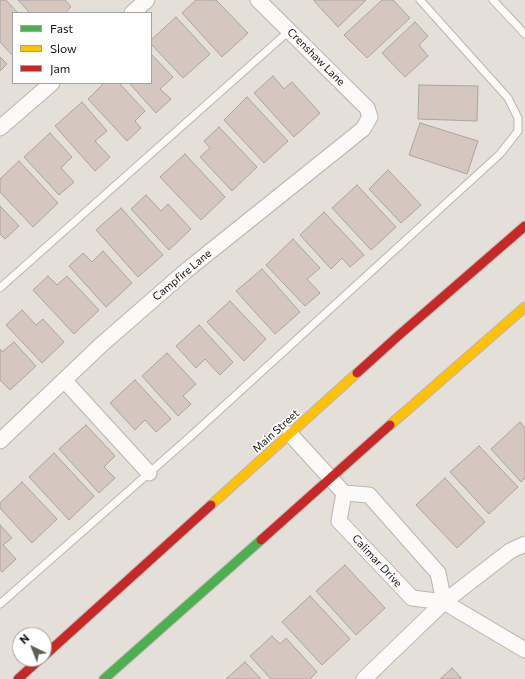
<!DOCTYPE html>
<style>
body{margin:0}
#map{position:relative;width:525px;height:679px;overflow:hidden;background:#e5dfd9;font-family:Commissioner,sans-serif}
canvas{display:block}
.legend{position:absolute;left:12px;top:12px;width:140px;height:72px;box-sizing:border-box;background:#fff;border:1px solid #a3a19f;margin:0;padding:5px 7px;list-style:none;font-size:12px;color:#181510}
.legend li{display:flex;align-items:center;gap:8px;height:20px}
.legend b{width:20px;border:1px solid #a3a19f}
.north{position:absolute;left:12px;top:627px;width:40px;height:40px;box-sizing:border-box;background:#fff;border:1px solid #a3a19f;border-radius:50%;rotate:317deg;font-size:11px;font-weight:700;line-height:16px;text-align:center;color:#181510}
.north::after{content:'';display:block;margin:auto;width:14px;height:18px;background:#605c56;clip-path:polygon(50% 0,100% 100%,50% 72%,0 100%)}
</style>
<div id="map">
<canvas width="525" height="679"></canvas>
<ul class="legend">
<li><b style="height:5px;background:#4caf50"></b>Fast</li>
<li><b style="height:5px;background:#ffc107"></b>Slow</li>
<li><b style="height:5px;background:#c62828"></b>Jam</li>
</ul>
<div class="north">N</div>
</div>
<script>
const ctx = document.querySelector('canvas').getContext('2d');
ctx.lineJoin = 'round';
function paint(path, color) {
  ctx.fillStyle = color;
  ctx.fill(path, 'evenodd');
}
function poly(rows) {
  const path = new Path2D();
  for (const r of rows) {
    path.moveTo(r[0], r[1]);
    for (let i = 2; i < r.length; i += 2) path.lineTo(r[i], r[i + 1]);
  }
  return path;
}
function trace(path, color, width, dash) {
  ctx.strokeStyle = color;
  ctx.lineWidth = width;
  ctx.lineCap = dash ? 'butt' : 'round';
  ctx.setLineDash(dash || []);
  ctx.stroke(path);
}
function label(font, color, halo, rows, align = 'center') {
  ctx.font = font + ' Commissioner,sans-serif';
  ctx.lineWidth = 3.5;
  ctx.setLineDash([]);
  ctx.textBaseline = 'middle';
  ctx.strokeStyle = halo;
  ctx.fillStyle = color;
  for (const [text, x, y, turn = 0] of rows) {
    ctx.save();
    ctx.translate(x, y);
    ctx.rotate((+turn || 0) * Math.PI / 180);
    ctx.textAlign = isNaN(turn) ? turn : align;
    if (halo) ctx.strokeText(text, 0, 0);
    ctx.fillText(text, 0, 0);
    ctx.restore();
  }
}
const building = poly([
 [0,0,6,0,18,13,13,13,13,56,0,42,0,0],
 [18,0,65,0,71,7,65,13,30,13,18,0],
 [196,0,216,0,248,33,222,57,182,13,196,0],
 [315,0,366,0,338,27,314,1,315,0],
 [382,0,393,0,410,18,367,58,344,35,382,0],
 [176,17,210,54,183,78,151,44,151,40,176,17],
 [415,22,428,36,419,45,428,56,405,77,382,53,415,22],
 [151,54,173,77,160,89,171,99,156,113,129,83,151,83,151,54],
 [0,57,7,64,0,71,0,57],
 [273,76,284,89,292,82,320,113,294,137,254,93,273,76],
 [104,83,119,83,145,111,135,121,141,128,127,141,88,99,104,83],
 [419,85,478,86,477,121,418,119,419,85],
 [247,97,288,141,264,163,224,120,247,97],
 [82,102,107,131,95,141,110,157,95,171,55,126,82,102],
 [420,123,478,141,467,174,409,155,420,123],
 [219,127,257,167,232,191,200,157,210,148,204,141,219,127],
 [50,133,72,157,61,168,74,182,59,195,24,157,50,133],
 [185,154,225,197,201,220,160,177,185,154],
 [19,161,58,203,33,227,0,192,0,179,19,161],
 [388,170,421,205,401,223,369,189,388,170],
 [357,185,396,227,371,250,332,208,357,185],
 [146,195,161,211,168,204,191,229,169,250,131,209,146,195],
 [0,206,19,226,5,239,0,234,0,206],
 [121,208,163,255,138,277,96,230,121,208],
 [324,212,364,255,350,267,342,258,331,269,300,235,324,212],
 [293,239,320,268,307,279,320,293,305,306,266,265,293,239],
 [103,251,132,283,106,307,69,266,83,253,92,262,103,251],
 [262,269,300,312,275,334,236,291,262,269],
 [48,276,57,285,67,276,99,310,74,334,33,290,48,276],
 [230,301,266,339,244,361,207,322,230,301],
 [22,310,36,325,43,319,64,342,42,363,6,325,22,310],
 [199,325,233,362,220,375,205,359,196,368,176,346,199,325],
 [14,342,36,366,10,390,0,380,0,349,2,352,14,342],
 [167,353,196,384,183,396,191,404,178,416,142,376,167,353],
 [135,380,171,419,156,432,145,420,135,430,110,403,135,380],
 [520,422,525,428,525,478,521,482,491,449,520,422],
 [86,425,115,456,104,467,115,478,99,493,59,449,86,425],
 [479,446,518,487,489,514,450,472,479,446],
 [54,453,94,496,69,520,29,477,54,453],
 [445,478,485,522,457,548,416,505,445,478],
 [22,482,57,519,32,543,0,508,0,503,22,482],
 [0,525,12,538,3,545,16,559,2,572,0,570,0,525],
 [345,565,385,608,356,635,316,591,345,565],
 [310,596,350,639,322,665,282,622,310,596],
 [272,636,280,644,286,638,317,672,310,679,271,679,250,656,272,636],
 [245,662,261,679,226,679,245,662],
 [452,668,462,679,440,679,452,668]
]);
const lane = poly([
 [493,0,525,34],
 [0,288,289,31],
 [0,604,191,436,500,154,518,131,518,118,508,98,420,0]
]);
const street = poly([
 [132,13,147,0],
 [0,128,52,83],
 [64,380,149,473],
 [290,434,344,493,369,495,438,573,444,602],
 [0,441,101,345,187,270,363,129,370,117,367,108,258,0],
 [344,493,339,521,412,598,444,602,525,650],
 [364,679,444,602,510,551,525,544]
]);
const fast = poly([
 [104,679,261,540]
]);
const slow = poly([
 [390,425,525,307],
 [211,505,357,373]
]);
const jam = poly([
 [357,373,398,336,525,226],
 [261,540,390,425],
 [44,656,211,505],
 [18,679,40,659]
]);
const streetNames = [
 ["Crenshaw Lane",316,57,45],
 ["Campfire Lane",182,275,-40],
 ["Main Street",276,431,-42],
 ["Calimar Drive",377,561,47]
];
paint(building, '#d5c7c0');
trace(building, '#a9a4a0', 1);
trace(lane, '#bab5b0', 9);
trace(street, '#bab5b0', 17);
trace(fast, '#bab5b0', 11);
trace(slow, '#bab5b0', 11);
trace(jam, '#bab5b0', 11);
trace(lane, '#fbfaf9', 7);
trace(street, '#fbfaf9', 15);
trace(fast, '#4caf50', 9);
trace(slow, '#ffc107', 9);
trace(jam, '#c62828', 9);
label('11px', '#181510', '#fff', streetNames);
</script>
